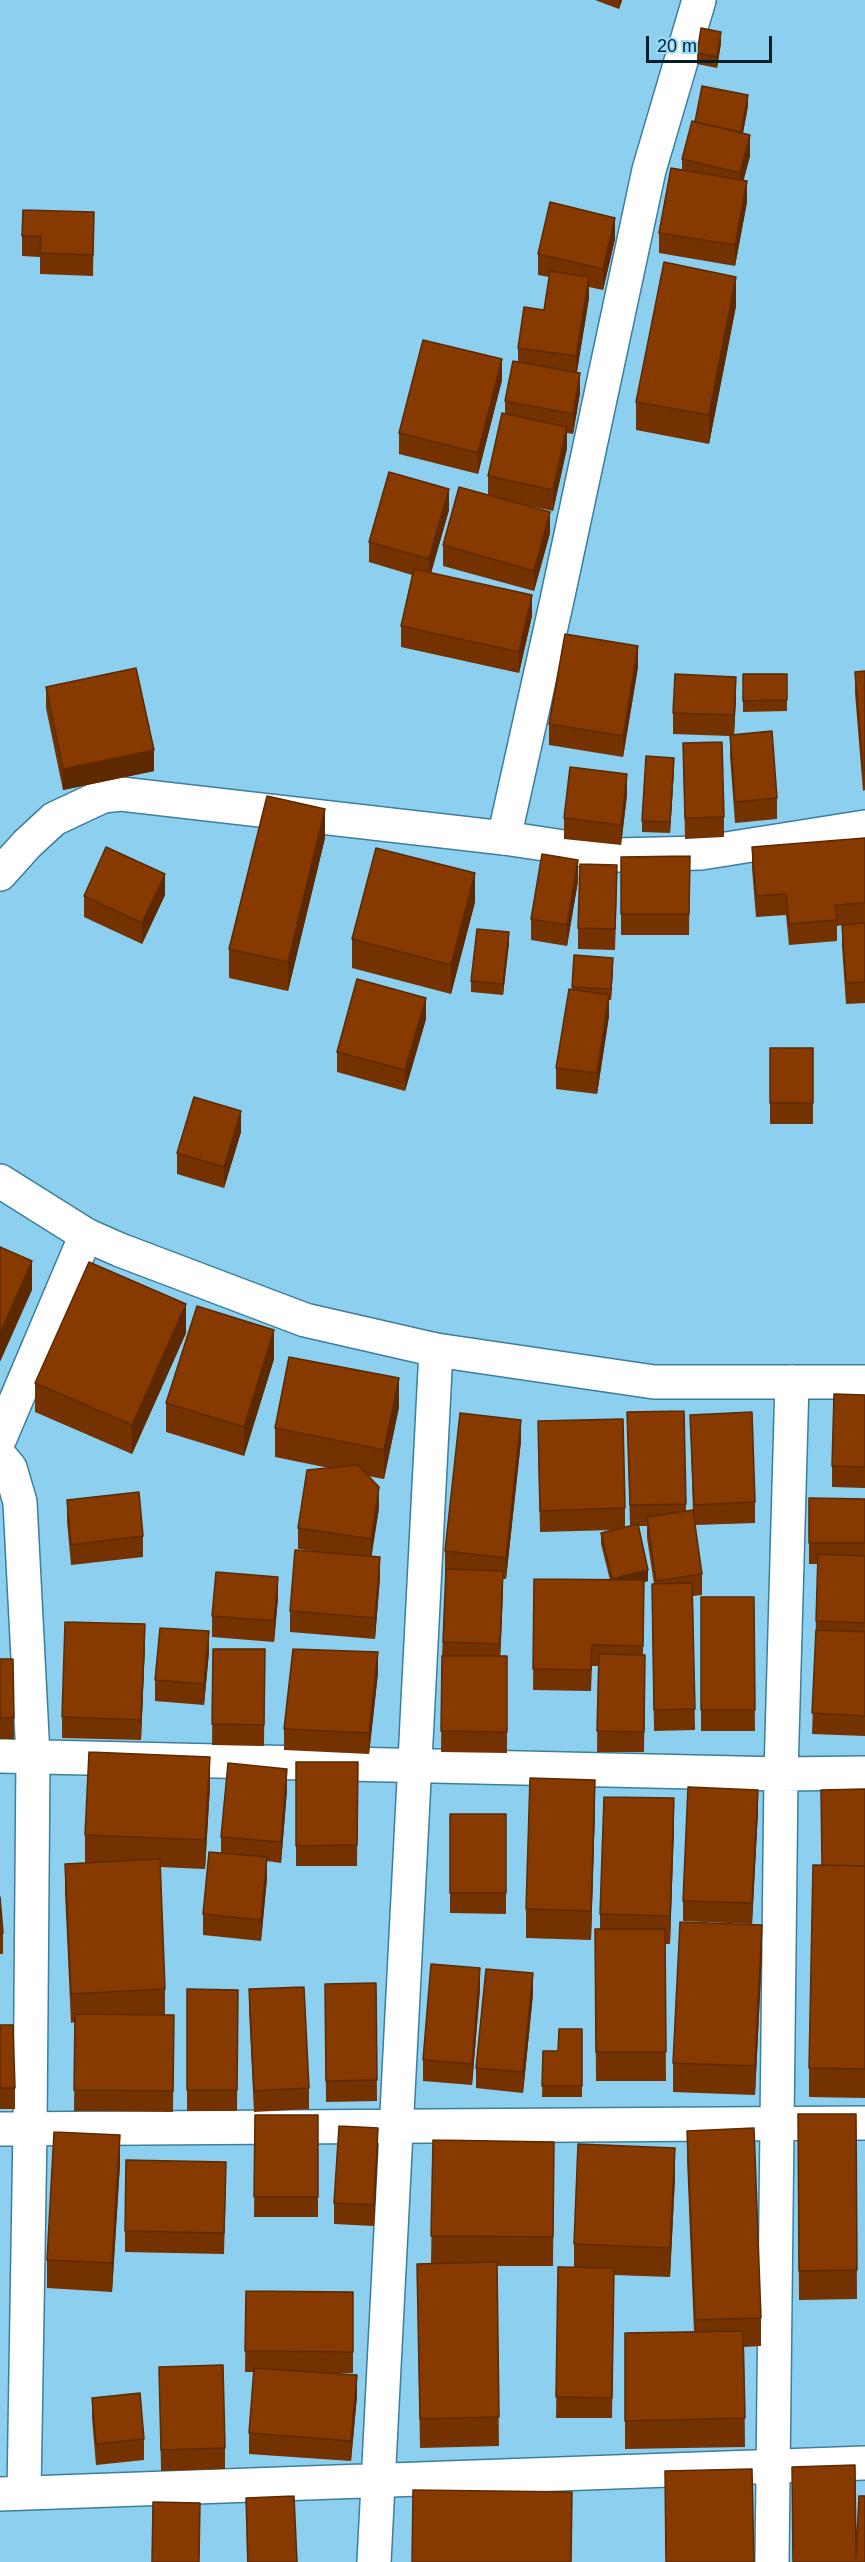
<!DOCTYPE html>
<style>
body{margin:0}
#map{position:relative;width:865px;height:2562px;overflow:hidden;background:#8ccfef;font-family:Arial,sans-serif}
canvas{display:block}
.scale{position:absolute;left:646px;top:36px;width:126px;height:27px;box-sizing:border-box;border:3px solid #021e2a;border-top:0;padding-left:8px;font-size:18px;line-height:21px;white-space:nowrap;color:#021e2a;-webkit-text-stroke:4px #99dcfc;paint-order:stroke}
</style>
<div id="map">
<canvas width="865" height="2562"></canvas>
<div class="scale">20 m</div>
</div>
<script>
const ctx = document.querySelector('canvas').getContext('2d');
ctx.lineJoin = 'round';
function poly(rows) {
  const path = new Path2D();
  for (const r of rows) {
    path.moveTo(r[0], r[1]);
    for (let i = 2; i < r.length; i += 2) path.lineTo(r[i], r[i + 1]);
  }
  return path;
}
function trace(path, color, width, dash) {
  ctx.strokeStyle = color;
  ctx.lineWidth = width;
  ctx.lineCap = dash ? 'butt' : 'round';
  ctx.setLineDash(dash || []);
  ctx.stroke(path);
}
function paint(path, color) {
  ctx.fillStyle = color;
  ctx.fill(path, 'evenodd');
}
const street = poly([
 [504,838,617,855,701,853,865,827],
 [0,1438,86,1235],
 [0,1456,10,1468,20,1502,33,1756,30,2129,24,2493],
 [0,1756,781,1774,865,1773],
 [0,2129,865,2123],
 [0,2494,865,2463],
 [374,2562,436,1350],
 [772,2562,781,1774,792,1382]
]);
const secondary = poly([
 [0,874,27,844,54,819,103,796,121,794,504,838,557,600,649,170,699,0]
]);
const highway = poly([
 [0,1181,86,1235,120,1250,305,1320,436,1350,654,1382,865,1382]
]);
const wall = poly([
 [595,0,622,0,619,9],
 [721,43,717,68,697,64,697,53],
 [748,106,743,133,750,156,743,181,747,202,735,266,659,253,659,233,682,170,682,159,695,122],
 [94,212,93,276,40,274,40,257,22,256,22,236],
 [615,239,603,290,589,287,589,298,577,372,580,393,573,434,567,433,567,448,553,511,516,503,550,533,534,591,443,566,443,545,488,495,488,476,505,414,505,401,518,362,518,348,544,310,549,277,538,275,538,254],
 [736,306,709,444,636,430,636,402],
 [502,380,478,474,399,454,399,433],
 [449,510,431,573,532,616,519,673,401,647,401,626,412,575,369,562,369,542],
 [638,667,623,757,549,745,549,724],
 [865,671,865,790,863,791,855,693,855,672],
 [743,674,787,674,787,711,743,712],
 [46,687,154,771,63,790,46,708],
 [736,698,734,734,777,798,777,819,735,823,730,756,730,736,673,734,673,713],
 [683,743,724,817,724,837,685,839],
 [674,769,670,833,642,832,642,821],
 [627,795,621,845,564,839,564,818],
 [325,838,288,991,229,978,229,949],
 [865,838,865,1003,846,1004,842,946,842,925,837,926,837,941,789,945,786,915,756,917,752,868,752,847],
 [690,856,689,935,621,935,621,857],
 [578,881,567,946,531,940,531,919],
 [617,886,615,950,578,949,578,928],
 [165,895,142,944,84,917,84,896],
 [475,902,451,994,352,968,352,939],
 [509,943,503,995,471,992,471,981],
 [574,955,613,969,611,1000,609,1000,609,1016,597,1094,556,1089,556,1068,572,990],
 [426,1019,405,1091,337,1072,337,1052],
 [770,1048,813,1048,813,1124,770,1124],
 [241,1132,224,1188,177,1174,177,1153],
 [186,1333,132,1454,35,1412,35,1383],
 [274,1359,244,1456,166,1432,166,1403],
 [865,1395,865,1488,832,1487,832,1466],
 [399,1407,384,1479,368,1476,379,1508,371,1556,380,1577,375,1639,290,1632,290,1611,319,1552,298,1549,298,1528,329,1468,275,1457,275,1428],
 [684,1411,686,1511,693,1513,690,1415,755,1502,755,1523,695,1525,702,1574,702,1595,693,1596,695,1730,654,1731,652,1605,654,1584,647,1538,647,1526,639,1526,648,1581,644,1582,643,1655,645,1676,644,1752,597,1752,598,1666,592,1666,591,1691,533,1690,534,1579,610,1580,601,1544,601,1533,614,1530,540,1532,538,1442,625,1508,625,1527,630,1526,627,1412],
 [521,1441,506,1579,503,1579,500,1656,507,1656,507,1753,441,1752,442,1656,446,1572,445,1572,445,1551],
 [809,1498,865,1499,865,1736,812,1734,818,1564,809,1564],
 [67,1500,143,1536,143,1557,71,1565,67,1521],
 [701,1597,754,1597,755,1731,701,1731],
 [278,1598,274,1642,212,1637,212,1616],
 [145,1645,141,1740,62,1738,62,1717],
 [213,1649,265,1649,264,1746,212,1745],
 [209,1652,204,1705,155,1701,155,1680],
 [0,1659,13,1659,14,1739,0,1739],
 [378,1673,369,1754,284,1750,284,1729],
 [296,1762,358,1762,357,1866,296,1866],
 [210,1786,205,1869,160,1867,165,1989,165,2015,174,2015,173,2112,74,2111,75,2022,71,2023,65,1893,65,1864,85,1863,85,1835],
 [865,1789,865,2098,809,2097,809,2068,822,1865],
 [287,1790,281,1863,267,1861,267,1878,261,1941,203,1935,203,1914,221,1853,221,1837],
 [595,1809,591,1940,526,1938,526,1909],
 [758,1811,752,1924,683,1921,683,1901],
 [450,1814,506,1814,506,1914,450,1913],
 [674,1827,670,1944,665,1944,666,2081,596,2081,595,1929,600,1929,600,1914],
 [0,1897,3,1933,3,1954,0,1954],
 [762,1954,755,2095,673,2092,673,2063],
 [376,1983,377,2101,326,2102,325,1984],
 [187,1989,238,1990,237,2111,187,2111],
 [249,1989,309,2088,309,2109,254,2112,249,2010],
 [480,1989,472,2085,423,2081,423,2060],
 [533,1994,523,2093,476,2088,476,2068],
 [0,2025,15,2088,15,2109,0,2109],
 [582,2029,582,2097,542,2097,543,2051,558,2051],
 [798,2114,856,2114,857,2299,799,2300],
 [255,2115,318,2115,318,2217,254,2217],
 [687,2131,761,2318,761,2346,744,2347,745,2447,625,2449,625,2333,694,2332,687,2160],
 [433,2140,554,2142,553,2266,497,2266,499,2446,420,2448,417,2264,431,2264],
 [378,2149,374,2226,334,2224,334,2203],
 [120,2164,112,2292,47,2288,47,2260],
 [675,2177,670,2277,614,2275,612,2418,556,2418,558,2267,574,2267,574,2244],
 [226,2182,224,2254,125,2252,125,2231],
 [246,2291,353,2292,353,2373,328,2373,357,2396,351,2461,249,2454,249,2433,254,2372,245,2372],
 [159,2367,225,2448,225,2469,161,2471],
 [92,2398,144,2439,144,2460,96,2465,92,2418],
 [246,2498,297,2562,247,2562]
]);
const shadedWall = poly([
 [619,0,622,0,619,9],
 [721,32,721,43,717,68,717,57],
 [748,95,748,106,741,143,741,132],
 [750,135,750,156,740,194,740,173],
 [747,181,747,202,735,266,735,245],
 [615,218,615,239,603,290,603,269],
 [589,277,589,298,576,377,576,356],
 [736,277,736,306,709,444,709,415],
 [502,359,502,380,478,474,478,453],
 [580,373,580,393,573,434,573,414],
 [567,427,567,448,553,511,553,490],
 [449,489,449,510,429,580,429,559],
 [550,512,550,533,534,591,534,571],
 [532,595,532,616,519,673,519,652],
 [638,646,638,667,623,757,623,736],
 [736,677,736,698,734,736,734,715],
 [154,750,154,771,63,790,63,769],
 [674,758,674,769,670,833,670,822],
 [627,774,627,795,621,845,621,825],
 [325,809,325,838,288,991,288,962],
 [578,860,578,881,567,946,567,925],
 [475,873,475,902,451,994,451,965],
 [165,874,165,895,142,944,142,923],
 [509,932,509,943,503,995,503,984],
 [613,958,613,969,611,1000,611,989],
 [609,995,609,1016,597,1094,597,1073],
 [426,998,426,1019,405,1091,405,1070],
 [241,1111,241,1132,224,1188,224,1167],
 [32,1261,32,1290,0,1362,0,1333],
 [186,1304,186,1333,132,1454,132,1425],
 [274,1330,274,1359,244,1456,244,1427],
 [399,1378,399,1407,384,1479,384,1450],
 [521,1420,521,1441,506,1579,506,1558],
 [379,1487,379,1508,371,1560,371,1539],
 [380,1557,380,1577,375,1639,375,1618],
 [648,1570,648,1581,644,1582,643,1666,644,1582,612,1590,612,1579],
 [503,1571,503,1592,500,1665,500,1644],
 [278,1577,278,1598,274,1642,274,1621],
 [145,1624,145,1645,141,1740,141,1720],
 [209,1631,209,1652,204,1705,204,1684],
 [378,1652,378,1673,369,1754,369,1733],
 [210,1757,210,1786,205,1869,205,1840],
 [287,1769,287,1790,281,1863,281,1842],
 [595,1780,595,1809,591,1940,591,1911],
 [758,1790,758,1811,752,1924,752,1903],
 [674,1798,674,1827,670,1944,670,1916],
 [267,1857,267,1878,261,1941,261,1920],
 [762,1925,762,1954,755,2095,755,2066],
 [480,1968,480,1989,472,2085,472,2064],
 [533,1973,533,1994,523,2093,523,2072],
 [378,2128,378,2149,374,2226,374,2205],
 [120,2135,120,2164,112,2292,112,2263],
 [675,2148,675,2177,670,2277,670,2248],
 [357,2375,357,2396,351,2461,351,2441]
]);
const building = poly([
 [701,28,721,32,717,57,697,53,701,28],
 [702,86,748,95,741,132,695,122,702,86],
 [692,121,750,135,740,173,682,159,692,121],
 [671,168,747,181,735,245,659,233,671,168],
 [550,202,615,218,603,269,538,254,550,202],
 [23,210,94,212,93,255,40,253,41,236,22,236,23,210],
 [664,262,736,277,709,415,636,402,664,262],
 [550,271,589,277,576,356,518,348,524,307,544,310,550,271],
 [423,340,502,359,478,453,399,433,423,340],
 [513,361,580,373,573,414,505,401,513,361],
 [502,413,567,427,553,490,488,476,502,413],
 [389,472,449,489,429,559,369,542,389,472],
 [459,487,550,512,534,571,443,545,459,487],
 [414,569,532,595,519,652,401,626,414,569],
 [565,634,638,646,623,736,549,724,565,634],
 [136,668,154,750,63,769,46,687,136,668],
 [865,671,865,770,863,770,855,672,865,671],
 [675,674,736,677,734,715,673,713,675,674],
 [743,674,787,674,787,700,743,701,743,674],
 [772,731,777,798,735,802,730,735,772,731],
 [722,742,724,817,685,818,683,743,722,742],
 [646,756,674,758,670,822,642,821,646,756],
 [570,767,627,774,621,825,564,818,570,767],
 [267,796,325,809,288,962,229,949,267,796],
 [865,838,865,903,835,905,837,920,789,924,786,894,756,896,752,847,865,838],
 [106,847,165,874,142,923,84,896,106,847],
 [376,848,475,873,451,965,352,939,376,848],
 [542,854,578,860,567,925,531,919,542,854],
 [690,856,689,914,621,914,621,857,690,856],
 [580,864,617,865,615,929,578,928,580,864],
 [865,923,865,982,846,983,842,925,865,923],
 [477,929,509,932,503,984,471,981,477,929],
 [574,955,613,958,611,989,572,987,574,955],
 [357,979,426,998,405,1070,337,1052,357,979],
 [569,989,609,995,597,1073,556,1068,569,989],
 [770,1048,813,1048,813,1103,770,1103,770,1048],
 [194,1097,241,1111,224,1167,177,1153,194,1097],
 [0,1247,32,1261,0,1333,0,1247],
 [89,1262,186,1304,132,1425,35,1383,89,1262],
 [197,1306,274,1330,244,1427,166,1403,197,1306],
 [289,1357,399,1378,384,1450,275,1428,289,1357],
 [834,1394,865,1395,865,1467,832,1466,834,1394],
 [684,1411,686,1504,630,1505,627,1412,684,1411],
 [752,1412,755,1502,694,1505,690,1415,752,1412],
 [460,1413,521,1420,506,1558,445,1551,460,1413],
 [623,1419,625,1508,540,1511,538,1421,623,1419],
 [358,1465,379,1487,371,1539,298,1528,307,1470,358,1465],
 [139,1492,143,1536,71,1545,67,1500,139,1492],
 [809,1498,865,1499,865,1543,809,1543,809,1498],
 [693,1510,702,1574,656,1581,647,1517,693,1510],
 [638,1524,648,1570,612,1579,601,1533,638,1524],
 [295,1550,380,1557,375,1618,290,1611,295,1550],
 [818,1554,865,1556,865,1623,816,1621,818,1554],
 [446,1569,503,1571,500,1644,443,1642,446,1569],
 [216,1572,278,1577,274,1621,212,1616,216,1572],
 [534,1579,644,1580,643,1646,592,1645,591,1670,533,1669,534,1579],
 [692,1583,695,1709,654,1710,652,1584,692,1583],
 [701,1597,754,1597,755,1710,701,1710,701,1597],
 [65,1622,145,1624,141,1720,62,1717,65,1622],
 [160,1628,209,1631,204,1684,155,1680,160,1628],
 [816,1630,865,1632,865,1716,812,1713,816,1630],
 [213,1649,265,1649,264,1725,212,1724,213,1649],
 [293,1649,378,1652,369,1733,284,1729,293,1649],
 [599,1654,645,1655,644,1732,597,1731,599,1654],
 [442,1656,507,1656,507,1732,441,1731,442,1656],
 [0,1659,13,1659,14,1718,0,1718,0,1659],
 [89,1752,210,1757,205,1840,85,1835,89,1752],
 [296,1762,358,1762,357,1845,296,1846,296,1762],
 [228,1763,287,1769,281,1842,221,1837,228,1763],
 [530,1778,595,1780,591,1911,526,1909,530,1778],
 [688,1787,758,1790,752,1903,683,1901,688,1787],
 [865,1789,865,1866,822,1865,821,1790,865,1789],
 [604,1797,674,1798,670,1916,600,1914,604,1797],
 [450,1814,506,1814,506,1893,450,1893,450,1814],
 [209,1852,267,1857,261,1920,203,1914,209,1852],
 [160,1859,165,1989,71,1994,65,1864,160,1859],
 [813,1865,865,1866,865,2069,809,2068,813,1865],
 [0,1897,3,1933,0,1934,0,1897],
 [680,1922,762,1925,755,2066,673,2063,680,1922],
 [595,1929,665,1929,666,2052,596,2052,595,1929],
 [431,1964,480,1968,472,2064,423,2060,431,1964],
 [486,1969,533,1973,523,2072,476,2068,486,1969],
 [376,1983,377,2080,326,2081,325,1984,376,1983],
 [304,1987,309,2088,254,2091,249,1989,304,1987],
 [187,1989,238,1990,237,2090,187,2090,187,1989],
 [75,2014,174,2015,173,2091,74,2090,75,2014],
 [0,2025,13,2025,15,2088,0,2088,0,2025],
 [559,2029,582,2029,582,2086,542,2086,543,2051,558,2051,559,2029],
 [798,2114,856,2114,857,2270,799,2271,798,2114],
 [255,2115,318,2115,318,2197,254,2197,255,2115],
 [339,2126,378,2128,374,2205,334,2203,339,2126],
 [754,2128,761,2318,695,2320,687,2131,754,2128],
 [54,2132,120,2135,112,2263,47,2260,54,2132],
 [433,2140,554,2142,553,2237,431,2236,433,2140],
 [578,2144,675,2148,670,2248,574,2244,578,2144],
 [126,2160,226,2162,224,2233,125,2231,126,2160],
 [497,2262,499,2417,420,2419,417,2264,497,2262],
 [558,2267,614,2268,612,2398,556,2397,558,2267],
 [246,2291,353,2292,353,2352,245,2351,246,2291],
 [743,2331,745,2418,625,2421,625,2333,743,2331],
 [223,2365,225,2448,161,2450,159,2367,223,2365],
 [254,2368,357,2375,351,2441,249,2433,254,2368],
 [140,2393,144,2439,96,2444,92,2398,140,2393],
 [855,2465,856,2557,859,2496,865,2496,865,2562,793,2562,792,2467,855,2465],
 [752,2469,754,2562,666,2562,665,2471,752,2469],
 [413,2490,572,2492,571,2562,412,2562,413,2490],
 [294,2496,297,2562,248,2562,246,2498,294,2496],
 [153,2502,200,2503,199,2562,152,2562,153,2502]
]);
trace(street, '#3c7f9c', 36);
trace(secondary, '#3c7f9c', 36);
trace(highway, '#3c7f9c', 36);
trace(street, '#fff', 33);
trace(secondary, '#fff', 33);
trace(highway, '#fff', 33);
paint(wall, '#743200');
paint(shadedWall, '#5e2900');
paint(building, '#873a00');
trace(building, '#5e2900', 1.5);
</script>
